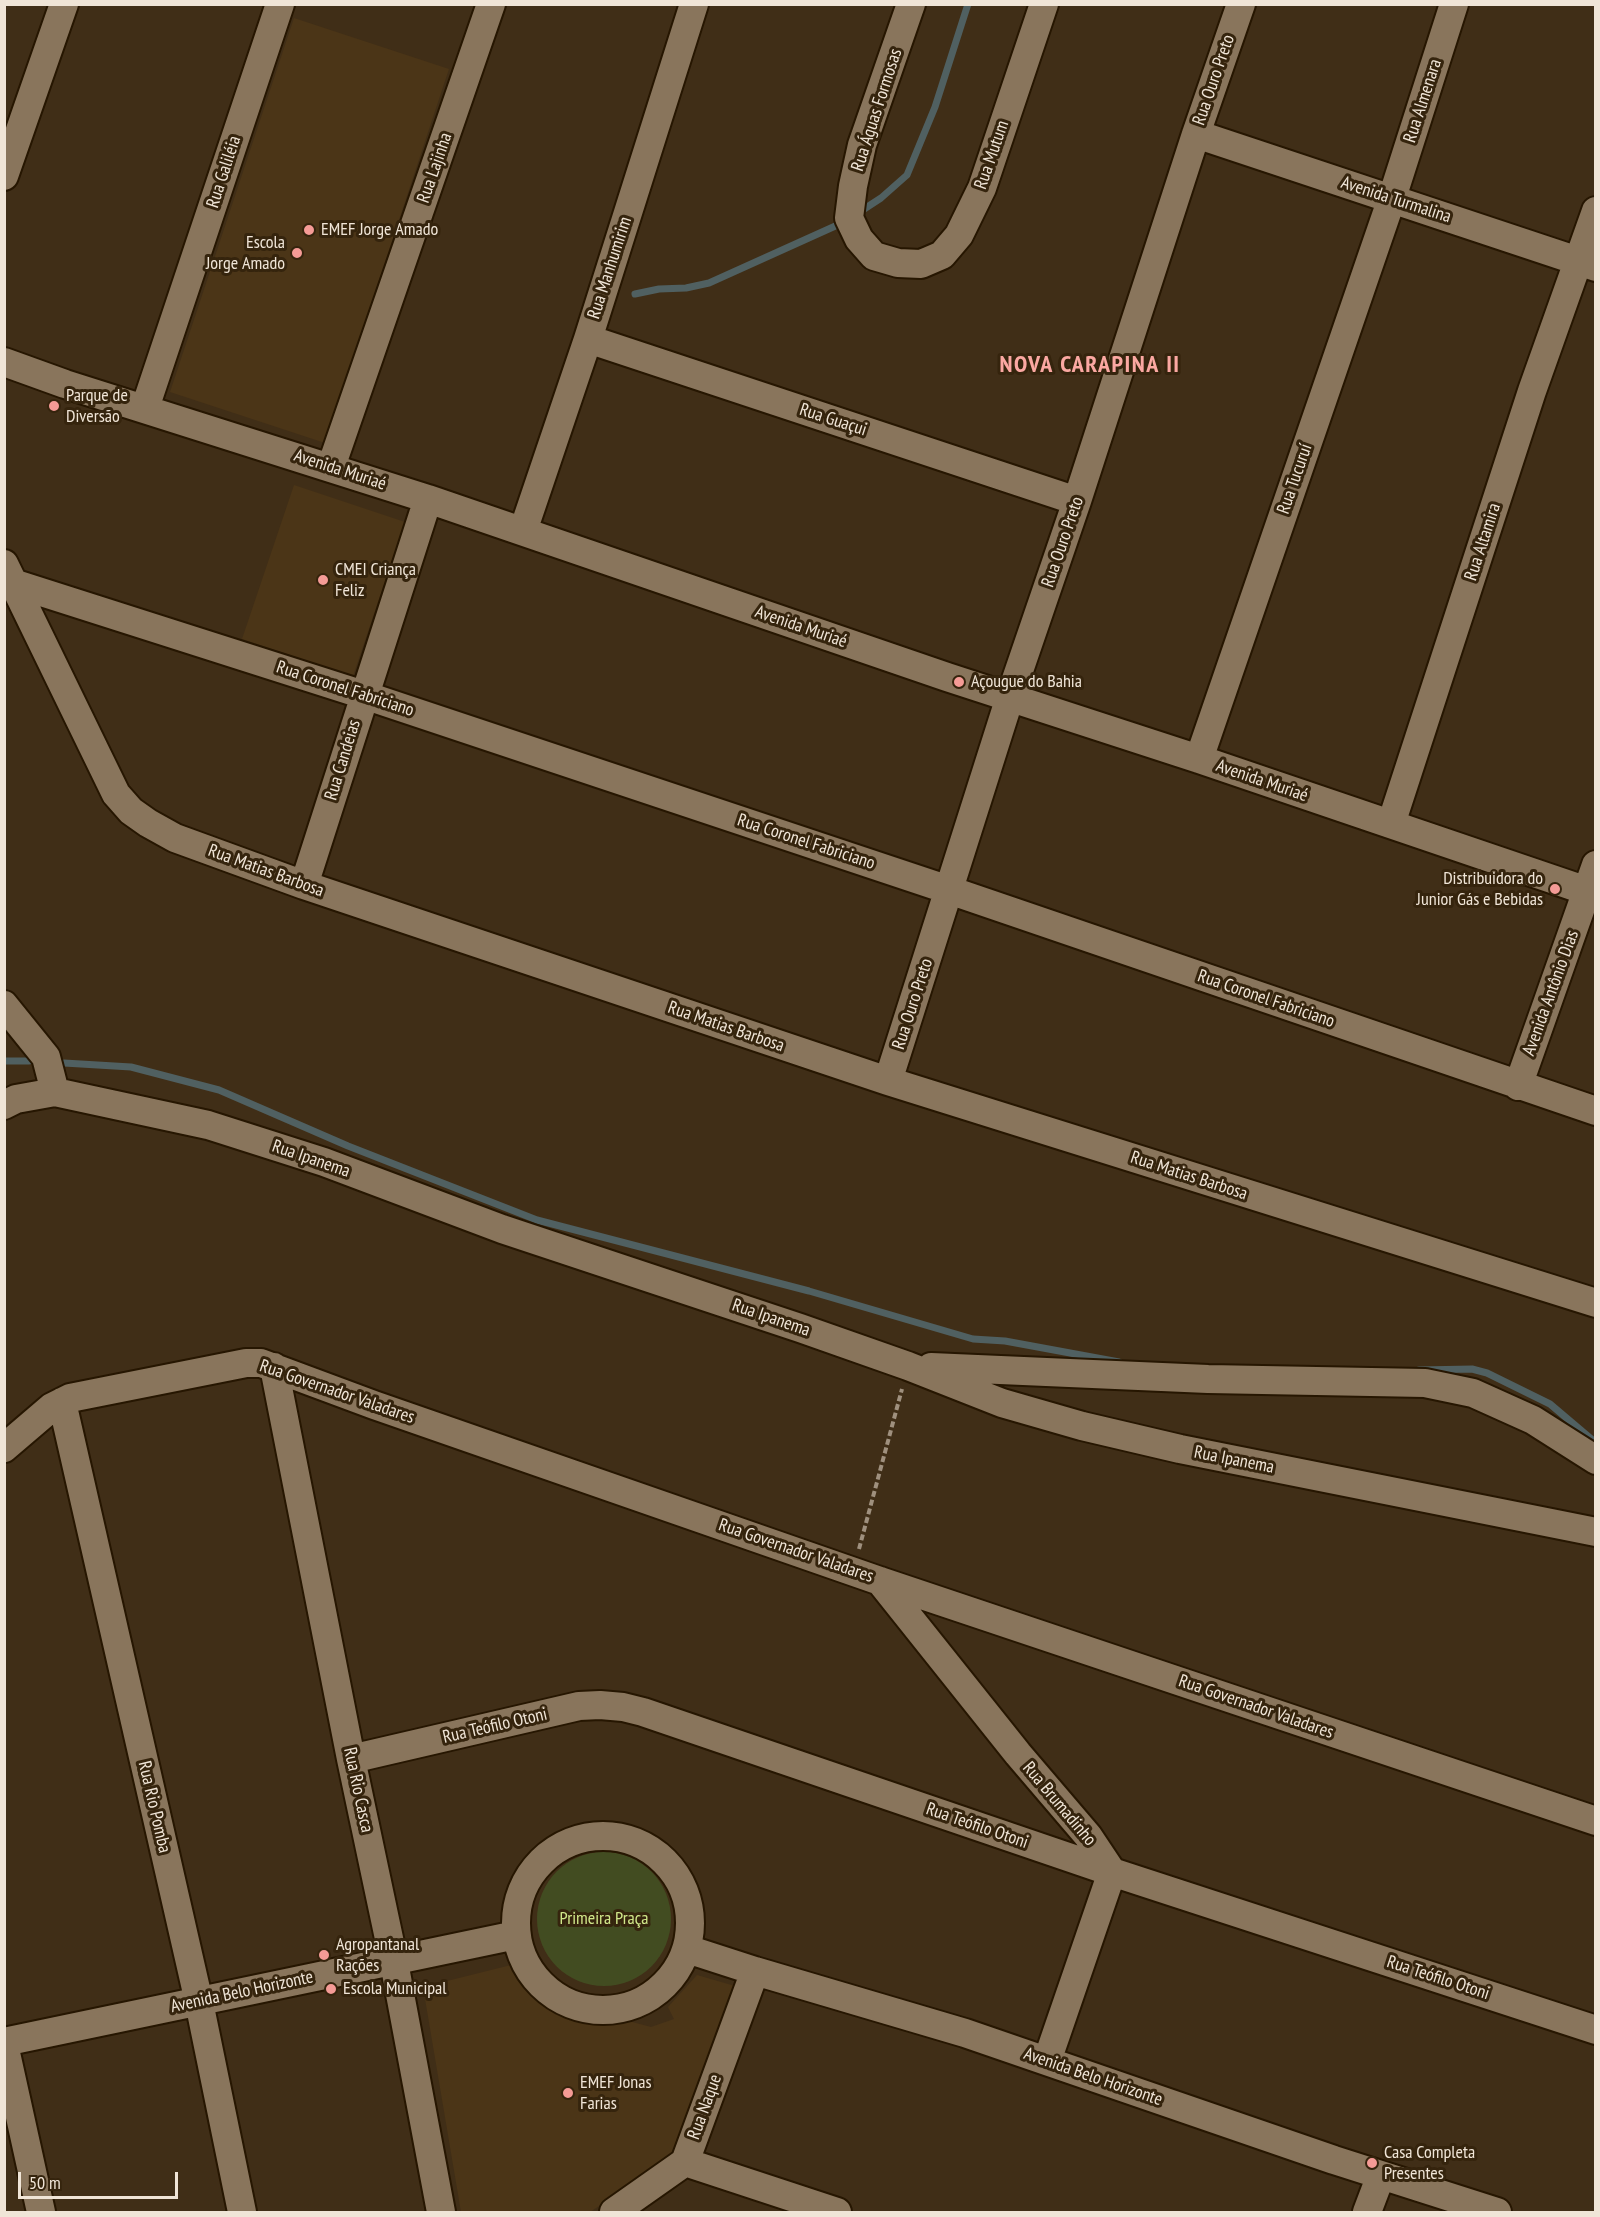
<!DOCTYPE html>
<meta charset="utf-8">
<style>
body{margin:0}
#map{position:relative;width:1600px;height:2217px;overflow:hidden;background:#402e17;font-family:"PT Sans Narrow",sans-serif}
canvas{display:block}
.frame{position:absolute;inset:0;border:6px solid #f0e5d7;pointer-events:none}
.scale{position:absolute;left:18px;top:2172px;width:160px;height:27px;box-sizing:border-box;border:3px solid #f0e5d7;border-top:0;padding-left:8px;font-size:18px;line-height:21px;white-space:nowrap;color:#f0e5d7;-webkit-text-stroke:4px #35240d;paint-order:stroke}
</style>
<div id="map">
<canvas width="1600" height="2217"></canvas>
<div class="frame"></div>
<div class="scale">50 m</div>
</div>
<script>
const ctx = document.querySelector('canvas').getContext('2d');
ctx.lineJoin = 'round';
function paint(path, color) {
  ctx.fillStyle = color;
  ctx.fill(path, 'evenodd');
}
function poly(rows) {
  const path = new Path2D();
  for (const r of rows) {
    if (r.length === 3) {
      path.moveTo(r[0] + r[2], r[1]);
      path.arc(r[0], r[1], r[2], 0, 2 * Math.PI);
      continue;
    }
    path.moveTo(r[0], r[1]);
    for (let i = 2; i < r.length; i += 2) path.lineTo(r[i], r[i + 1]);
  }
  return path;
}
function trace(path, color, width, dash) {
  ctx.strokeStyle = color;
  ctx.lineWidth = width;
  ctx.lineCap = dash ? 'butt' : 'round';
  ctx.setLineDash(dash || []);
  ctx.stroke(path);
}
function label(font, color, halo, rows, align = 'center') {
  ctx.font = font + ' "PT Sans Narrow",sans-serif';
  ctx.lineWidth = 6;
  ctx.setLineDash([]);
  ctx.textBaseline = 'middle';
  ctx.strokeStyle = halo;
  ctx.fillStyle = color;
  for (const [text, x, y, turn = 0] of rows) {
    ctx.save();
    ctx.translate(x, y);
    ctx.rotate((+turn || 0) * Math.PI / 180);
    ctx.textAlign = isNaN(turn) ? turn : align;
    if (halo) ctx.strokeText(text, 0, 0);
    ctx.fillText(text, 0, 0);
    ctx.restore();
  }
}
const built = poly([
 [294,18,449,69,325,443,170,392],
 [294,485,405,522,353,676,242,639],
 [511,1965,544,2002,572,2017,603,2020,621,2019,651,2027,674,2019,668,2007,697,1975,735,1986,671,2159,590,2212,461,2212,423,1987]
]);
const green = poly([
 [604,1919,67]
]);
const stream = poly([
 [858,213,881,198,907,175,935,107,968,4],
 [635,294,659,289,686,288,709,283,842,223],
 [4,1061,29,1061],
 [64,1063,131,1067,219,1090,348,1146,537,1220,809,1291,973,1339,1005,1341,1119,1362],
 [1419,1370,1472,1369,1487,1373,1550,1404,1596,1443]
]);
const path = poly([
 [859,1549,902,1389]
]);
const minor = poly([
 [911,4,862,145,853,186,849,218,859,239,874,256,898,263,921,264,942,255,959,235,982,188,1044,4],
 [1196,134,1596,267],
 [4,176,64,4],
 [588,339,1077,501],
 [4,362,65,384,428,499,947,677,1199,759,1596,894],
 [145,408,280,4],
 [331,467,491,4],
 [523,531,588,339,694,4],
 [4,564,116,794,131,811,148,823,175,838,304,885,888,1081,1596,1303],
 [13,583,364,695,949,890,1596,1111],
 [1199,759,1392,198,1454,4],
 [1391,824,1532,391,1596,211],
 [304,885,428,499],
 [4,1005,46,1057,55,1092,208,1125,324,1162,502,1229,800,1328,908,1366,1002,1403,1082,1426,1180,1449,1596,1532],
 [888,1081,1010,697,1077,501,1196,134,1241,4],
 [1518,1086,1596,865],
 [4,1105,16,1099,55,1092],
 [274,1367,351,1759,394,1962,441,2212],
 [931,1367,1208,1379,1425,1383,1473,1393,1533,1420,1596,1460],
 [62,1402,199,2002,242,2212],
 [4,1448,52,1407,70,1398,246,1363,261,1363,374,1405,880,1581,1596,1821],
 [880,1581,1018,1754,1088,1836,1112,1872,1047,2061],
 [351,1759,579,1706,600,1705,623,1707,643,1712,1112,1872,1596,2030],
 [603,1923,87],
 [687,1949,755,1971,965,2033,1334,2160,1497,2212],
 [4,2042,516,1935],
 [4,2044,41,2212],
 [685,2162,837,2212],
 [614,2212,685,2162,755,1971],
 [1367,2212,1381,2175]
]);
const markers = [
 [309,230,6,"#f59b96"],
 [297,253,6,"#f59b96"],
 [54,406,6,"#f59b96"],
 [323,580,6,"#f59b96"],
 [959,682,6,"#f59b96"],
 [1555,889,6,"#f59b96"],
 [324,1955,6,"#f59b96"],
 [331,1989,6,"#f59b96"],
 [568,2093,6,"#f59b96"],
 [1372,2163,6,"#f59b96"]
];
const streetNames = [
 ["Rua Ouro Preto",1214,80,-71],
 ["Rua Almenara",1423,101,-72],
 ["Rua Águas Formosas",877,110,-72],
 ["Rua Mutum",992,155,-71],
 ["Rua Lajinha",435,168,-71],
 ["Rua Galiléia",224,172,-72],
 ["Avenida Turmalina",1396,200,18],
 ["Rua Manhumirim",610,268,-72],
 ["Rua Guaçui",833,420,18],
 ["Avenida Muriaé",340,470,18],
 ["Rua Tucuruí",1295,479,-71],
 ["Rua Ouro Preto",1063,542,-71],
 ["Rua Altamira",1483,542,-72],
 ["Avenida Muriaé",801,627,19],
 ["Rua Coronel Fabriciano",345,689,18],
 ["Rua Candeias",343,760,-73],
 ["Avenida Muriaé",1262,781,19],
 ["Rua Coronel Fabriciano",806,842,18],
 ["Rua Matias Barbosa",266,871,20],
 ["Avenida Antônio Dias",1551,993,-70],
 ["Rua Coronel Fabriciano",1266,999,19],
 ["Rua Ouro Preto",913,1004,-72],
 ["Rua Matias Barbosa",726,1027,19],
 ["Rua Ipanema",311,1159,19],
 ["Rua Matias Barbosa",1189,1176,18],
 ["Rua Ipanema",771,1318,19],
 ["Rua Governador Valadares",337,1392,19],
 ["Rua Ipanema",1234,1460,11],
 ["Rua Governador Valadares",796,1551,19],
 ["Rua Governador Valadares",1256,1707,19],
 ["Rua Teófilo Otoni",495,1726,-13],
 ["Rua Rio Casca",358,1790,78],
 ["Rua Brumadinho",1059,1804,50],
 ["Rua Rio Pomba",154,1807,77],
 ["Rua Teófilo Otoni",977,1826,19],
 ["Rua Teófilo Otoni",1438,1978,18],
 ["Avenida Belo Horizonte",242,1992,-12],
 ["Avenida Belo Horizonte",1093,2077,19],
 ["Rua Naque",705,2107,-70]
];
const poiNames = [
 ["EMEF Jorge Amado",321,230],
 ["Escola",285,243,"right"],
 ["Jorge Amado",285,264,"right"],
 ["Parque de",66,396],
 ["Diversão",66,417],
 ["CMEI Criança",335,570],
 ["Feliz",335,591],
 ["Açougue do Bahia",971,682],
 ["Distribuidora do",1543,879,"right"],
 ["Junior Gás e Bebidas",1543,900,"right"],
 ["Agropantanal",336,1945],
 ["Rações",336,1966],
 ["Escola Municipal",343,1989],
 ["EMEF Jonas",580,2083],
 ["Farias",580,2104],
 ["Casa Completa",1384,2153],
 ["Presentes",1384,2174]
];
const parkNames = [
 ["Primeira Praça",604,1919]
];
const districtNames = [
 ["NOVA CARAPINA II",1090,365]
];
paint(built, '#4b3517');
paint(green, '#424c21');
trace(stream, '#506061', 7);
trace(minor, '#261601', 32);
trace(path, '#9f907e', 4, [6, 3]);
trace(minor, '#89755c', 28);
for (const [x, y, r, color] of markers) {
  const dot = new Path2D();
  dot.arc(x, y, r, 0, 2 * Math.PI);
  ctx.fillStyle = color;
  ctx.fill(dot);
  trace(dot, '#35240d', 2);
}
label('18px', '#f0e5d7', '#35240d', streetNames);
label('18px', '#f0e5d7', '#35240d', poiNames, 'left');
label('18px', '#d0e78a', '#35240d', parkNames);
ctx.letterSpacing = '1.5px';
label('bold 24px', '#fba8a2', '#35240d', districtNames);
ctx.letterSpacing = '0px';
</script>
